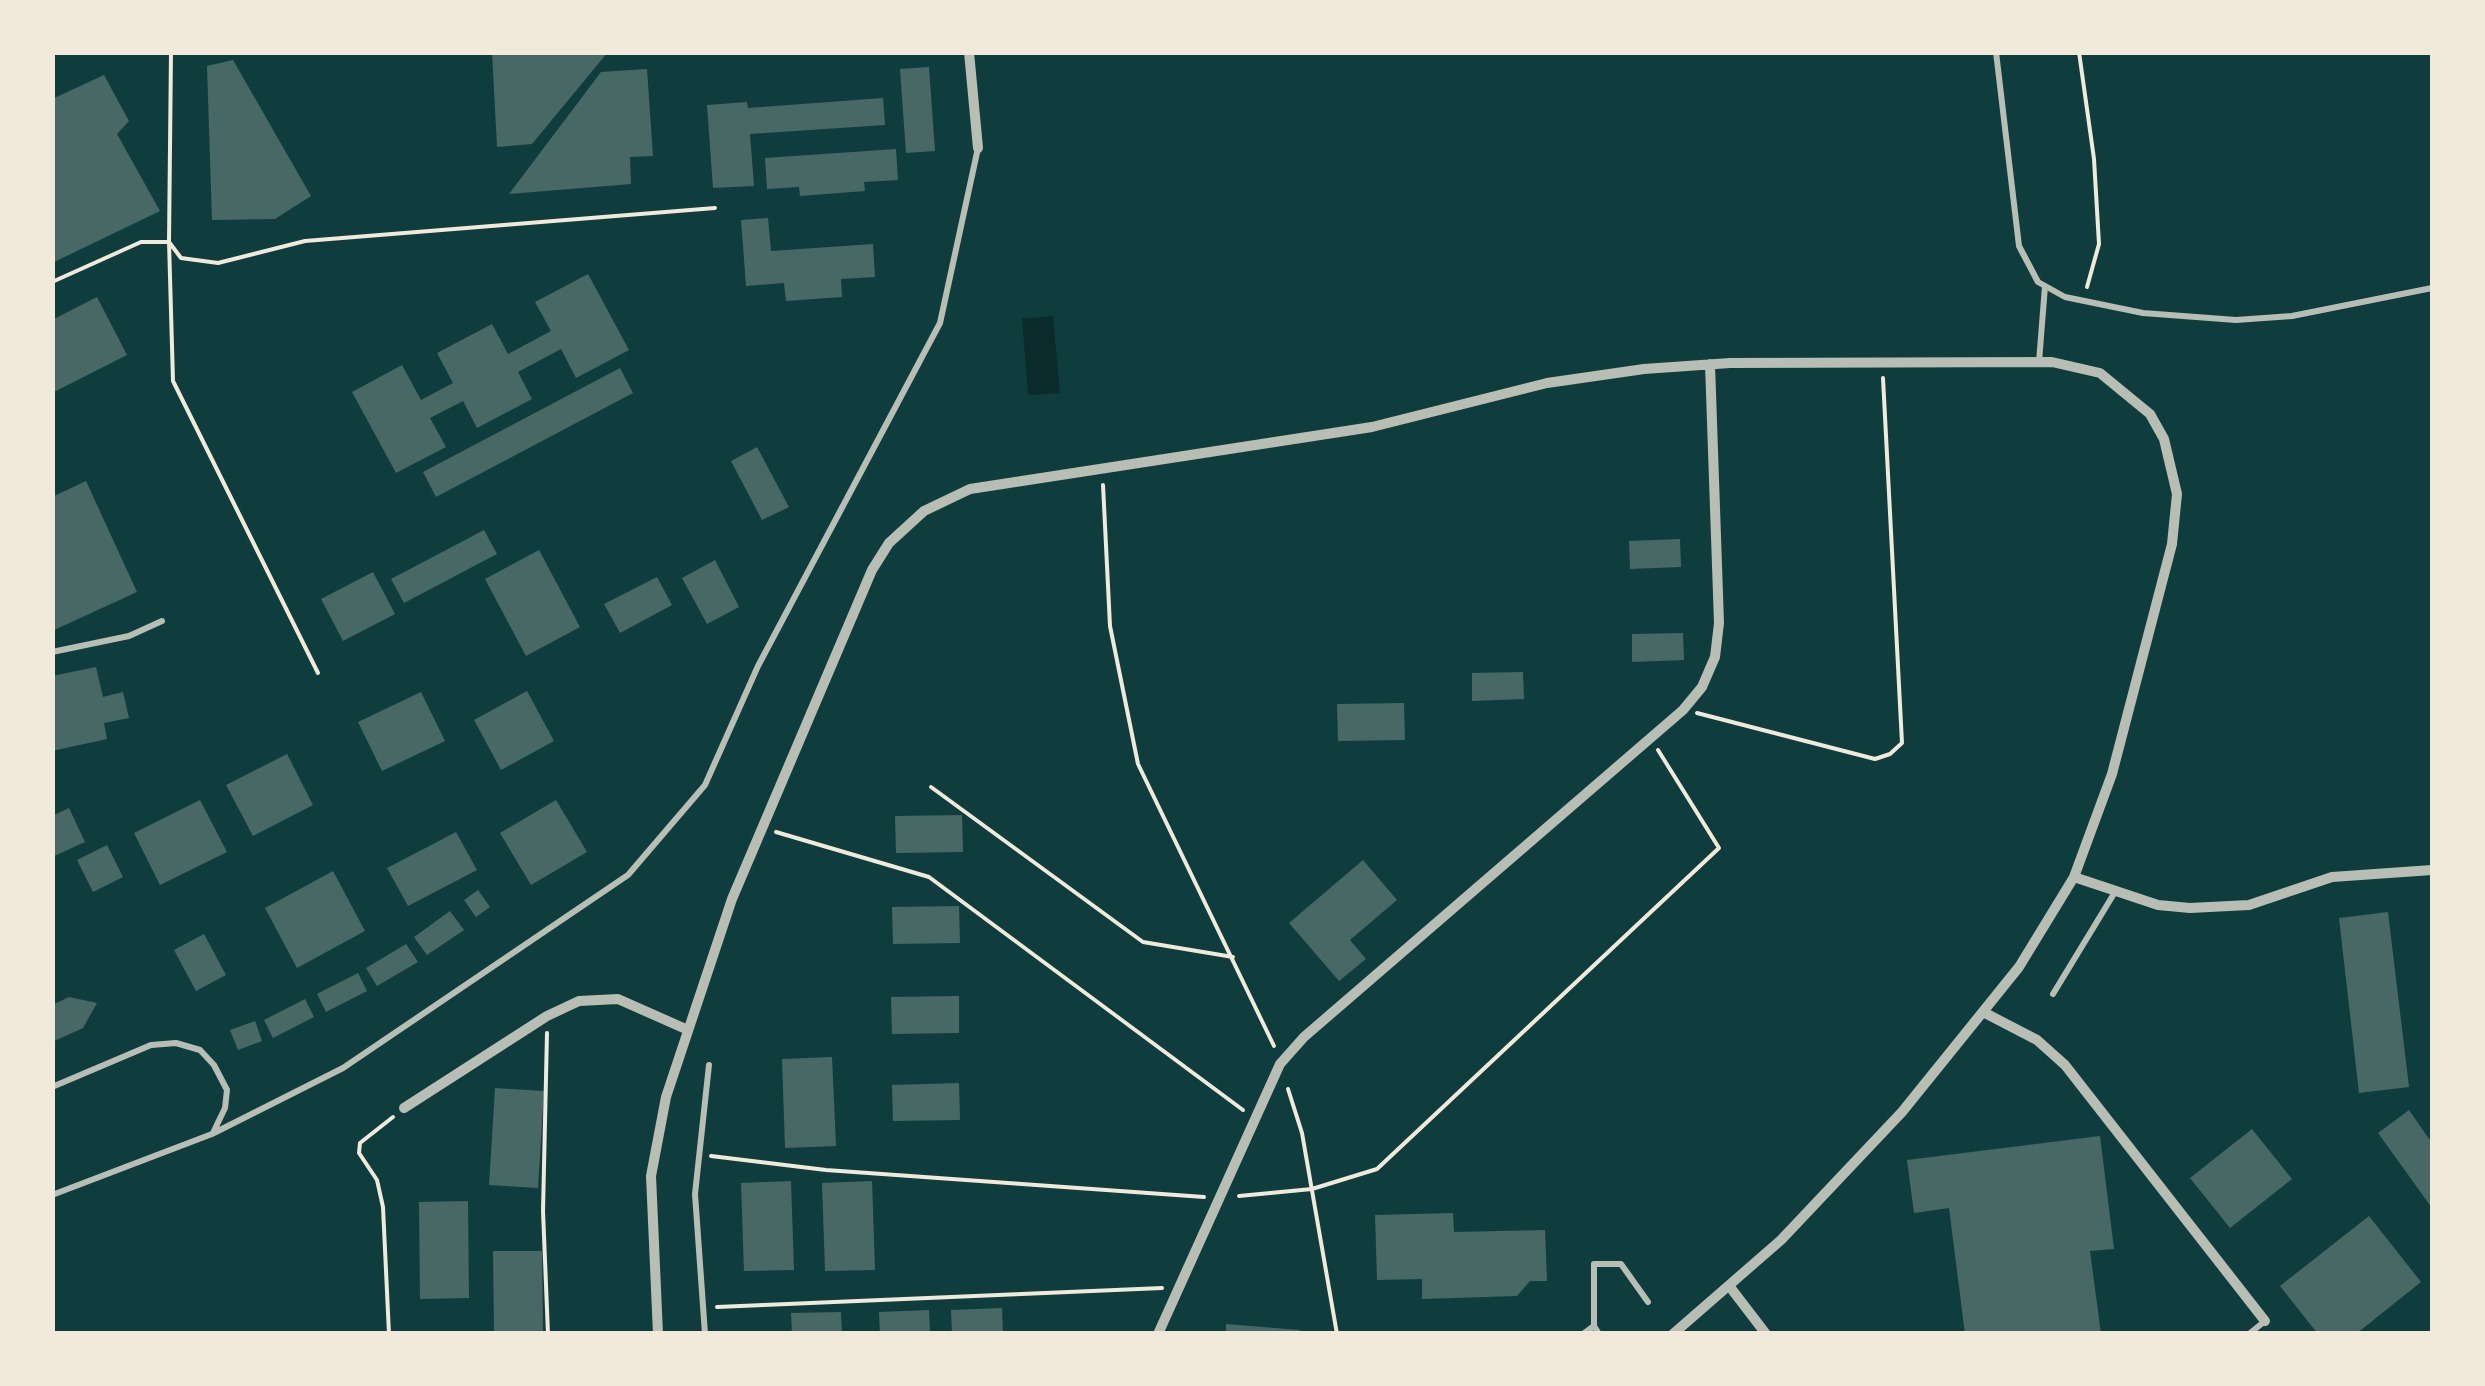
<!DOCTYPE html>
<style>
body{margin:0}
#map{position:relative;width:2485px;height:1386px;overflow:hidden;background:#0f3d3e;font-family:Montserrat,sans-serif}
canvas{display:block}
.frame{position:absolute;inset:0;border:55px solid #f1e9da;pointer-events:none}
</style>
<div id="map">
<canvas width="2485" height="1386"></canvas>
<div class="frame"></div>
</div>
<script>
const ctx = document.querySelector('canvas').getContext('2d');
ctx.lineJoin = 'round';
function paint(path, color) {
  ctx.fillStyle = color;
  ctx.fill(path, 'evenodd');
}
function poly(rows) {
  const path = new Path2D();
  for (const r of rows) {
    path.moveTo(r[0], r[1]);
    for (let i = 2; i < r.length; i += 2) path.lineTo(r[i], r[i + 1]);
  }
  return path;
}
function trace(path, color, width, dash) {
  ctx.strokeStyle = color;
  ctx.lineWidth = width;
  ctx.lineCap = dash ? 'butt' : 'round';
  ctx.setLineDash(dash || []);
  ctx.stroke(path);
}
const water = poly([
 [1053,316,1060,393,1028,395,1022,319]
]);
const building = poly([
 [492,52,608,52,532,144,497,147],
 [233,60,311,196,275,219,212,220,207,66],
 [929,67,935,151,906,153,900,69],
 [647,69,653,156,630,157,631,184,509,194,601,72],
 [104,75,129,121,117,134,160,211,52,263,52,99],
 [883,98,885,125,750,134,754,186,713,188,707,105,747,102,748,108],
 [896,149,898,180,864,182,865,191,800,196,799,187,767,189,765,158],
 [768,218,771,251,873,244,875,277,841,279,842,297,786,301,784,283,746,286,741,220],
 [588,274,629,350,576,378,561,349,518,372,532,399,477,428,463,401,430,418,446,447,396,473,352,392,402,365,421,400,453,383,437,353,492,324,508,354,551,331,535,302],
 [97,297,127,355,52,393,52,320],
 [620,368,633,393,436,497,423,472],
 [757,447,789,507,762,520,731,461],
 [86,481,137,592,52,631,52,497],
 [484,530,497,554,404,603,391,579],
 [1680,539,1681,567,1630,569,1629,541],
 [539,550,580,627,526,656,485,579],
 [715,560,739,607,707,624,682,578],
 [373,572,395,614,343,641,321,599],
 [657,577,672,605,620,633,604,604],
 [1683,633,1684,660,1632,662,1632,634],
 [96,667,103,697,123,692,129,718,104,723,107,739,52,751,52,676],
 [1523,672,1524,699,1472,701,1472,673],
 [527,691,554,741,501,770,474,720],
 [421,692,445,741,382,771,358,722],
 [1404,703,1405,740,1338,741,1337,704],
 [287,754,313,805,253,836,226,785],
 [200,800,227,852,160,885,134,833],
 [556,800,587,852,531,885,500,833],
 [69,808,85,842,52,857,52,816],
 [962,815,963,852,896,853,895,816],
 [456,832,477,870,408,906,387,868],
 [107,845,123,877,93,892,77,860],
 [1363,860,1397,900,1350,940,1366,959,1339,981,1289,923],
 [333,871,365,931,297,968,265,908],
 [478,890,490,907,476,917,464,900],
 [959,906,960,943,893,944,892,907],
 [450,911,464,930,427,955,414,937],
 [2388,912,2409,1087,2359,1093,2339,918],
 [204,934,226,975,196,991,174,950],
 [406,944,418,962,377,986,366,968],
 [358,973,367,991,326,1012,317,994],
 [959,996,959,1033,892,1034,891,997],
 [69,997,97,1003,83,1028,52,1042,52,1005],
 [305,999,314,1017,273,1038,264,1020],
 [255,1021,262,1041,238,1050,230,1030],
 [832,1057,836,1146,785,1148,782,1059],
 [959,1083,960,1120,893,1121,892,1085],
 [495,1088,544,1091,538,1188,489,1185],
 [2409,1110,2432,1143,2432,1208,2378,1133],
 [2252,1129,2292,1179,2230,1228,2190,1178],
 [2100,1136,2114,1249,2090,1251,2101,1334,1965,1334,1949,1208,1914,1213,1907,1160],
 [791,1181,794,1270,744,1271,741,1183],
 [872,1181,875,1270,825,1271,822,1183],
 [468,1201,469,1298,420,1299,419,1202],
 [1453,1213,1454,1232,1545,1230,1547,1281,1530,1281,1517,1296,1422,1299,1422,1279,1377,1280,1375,1215],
 [2369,1216,2421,1282,2356,1334,2318,1334,2280,1286],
 [493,1251,542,1251,543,1334,494,1334],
 [1002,1308,1003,1334,952,1334,951,1310],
 [929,1310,930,1334,880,1334,879,1312],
 [841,1312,842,1334,792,1334,791,1313],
 [1226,1324,1300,1330,1299,1334,1226,1334]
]);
const path = poly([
 [171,52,169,242,181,258,218,263,305,241,715,208],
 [2079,52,2094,159,2099,244,2087,287],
 [52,282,141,242,169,242,173,381,318,673],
 [1103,485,1110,626,1138,764,1274,1046],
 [1697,713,1875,759,1890,754,1902,743,1883,378],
 [931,787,1143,942,1233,957],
 [776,832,929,877,1243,1110],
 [547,1033,543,1211,548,1334],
 [1288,1089,1302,1133,1337,1334],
 [711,1156,826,1170,1204,1197],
 [1239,1196,1312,1189,1377,1169,1719,848,1658,750],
 [717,1307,1162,1288],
 [389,1334,383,1207,377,1180,359,1153,360,1143,393,1117]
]);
const service = poly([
 [1996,52,2019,246,2038,282,2065,297,2143,313,2236,320,2292,316,2432,288],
 [2039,362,2045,286],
 [52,652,129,636,162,621],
 [2053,994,2115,892],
 [52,1087,151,1045,176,1043,200,1050,214,1065,227,1090,225,1108,213,1133],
 [52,1195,212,1134,343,1068,628,875,705,785,758,666,940,323,978,148],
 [1594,1326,1594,1264,1621,1264,1648,1302],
 [705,1334,695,1194,709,1065],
 [1583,1334,1594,1326,1599,1334],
 [2249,1334,2265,1321]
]);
const minor = poly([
 [969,52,978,148],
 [2074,877,2158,905,2190,908,2249,905,2332,877,2432,870],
 [1985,1013,2037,1040,2065,1065,2265,1321],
 [404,1108,547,1016,579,1001,618,999,688,1030],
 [1730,1287,1766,1334],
 [658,1334,651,1176,666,1097,732,899,872,570,889,543,924,511,970,489,1372,427,1547,383,1644,369,1730,363,2052,362,2100,373,2150,414,2164,439,2177,494,2172,544,2112,774,2074,877,2019,967,1902,1112,1781,1240,1673,1334],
 [1158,1334,1280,1064,1304,1037,1683,710,1702,687,1715,657,1719,623,1710,364]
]);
paint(water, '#0a2a2b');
paint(building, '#486865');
trace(path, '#f1e9da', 4);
trace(service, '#b8beb3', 6);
trace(minor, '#b8beb3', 10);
</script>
